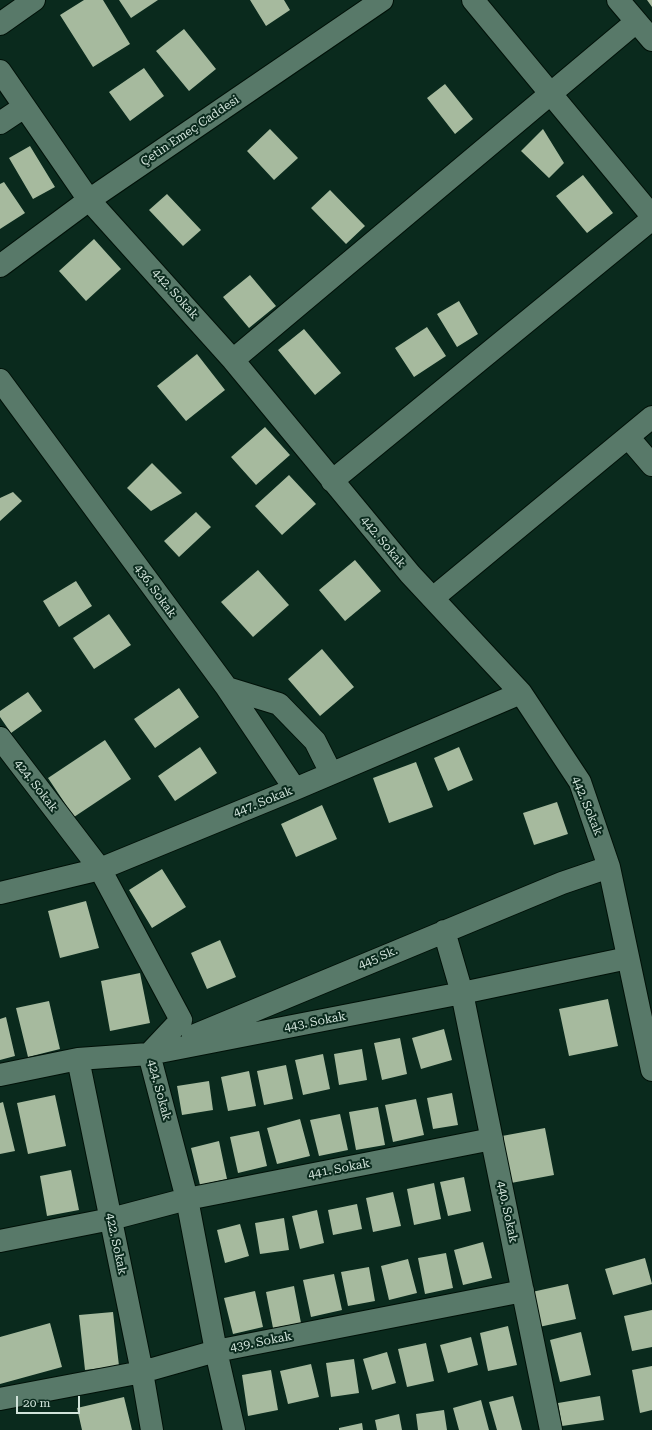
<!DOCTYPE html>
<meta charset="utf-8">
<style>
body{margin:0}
#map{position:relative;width:652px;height:1430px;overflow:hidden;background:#0a2a1d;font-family:"Roboto Serif",serif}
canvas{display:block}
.scale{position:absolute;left:16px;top:1396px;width:64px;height:18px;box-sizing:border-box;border:2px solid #d1e3da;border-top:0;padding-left:5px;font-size:12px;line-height:14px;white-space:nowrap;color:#d1e3da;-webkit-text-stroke:3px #0a2a1d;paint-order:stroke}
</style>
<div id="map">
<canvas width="652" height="1430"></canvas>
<div class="scale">20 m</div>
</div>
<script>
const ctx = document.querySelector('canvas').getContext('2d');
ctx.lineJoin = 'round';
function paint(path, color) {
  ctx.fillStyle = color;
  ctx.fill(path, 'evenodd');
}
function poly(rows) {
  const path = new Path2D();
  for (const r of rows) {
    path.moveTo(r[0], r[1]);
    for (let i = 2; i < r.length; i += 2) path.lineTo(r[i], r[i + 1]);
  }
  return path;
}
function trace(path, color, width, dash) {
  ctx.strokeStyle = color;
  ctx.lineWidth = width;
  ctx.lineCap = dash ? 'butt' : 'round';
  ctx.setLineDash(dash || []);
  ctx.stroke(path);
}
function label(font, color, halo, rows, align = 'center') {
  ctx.font = font + ' "Roboto Serif",serif';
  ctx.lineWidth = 4;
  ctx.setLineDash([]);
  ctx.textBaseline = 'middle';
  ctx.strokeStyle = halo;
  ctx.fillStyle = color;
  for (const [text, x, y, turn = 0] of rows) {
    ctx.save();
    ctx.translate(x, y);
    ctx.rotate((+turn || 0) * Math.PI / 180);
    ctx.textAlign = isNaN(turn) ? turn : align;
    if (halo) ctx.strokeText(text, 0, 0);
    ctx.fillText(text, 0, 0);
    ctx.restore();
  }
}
const building = poly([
 [84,0,103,0,130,44,93,67,60,15],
 [119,0,158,0,131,18],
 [250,0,284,0,290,10,266,26],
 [647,0,652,0,652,7],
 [184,29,216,69,189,91,156,51],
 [144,68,164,96,130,121,109,92],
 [445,84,473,119,455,134,427,98],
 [270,129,298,158,274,180,247,151],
 [543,129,564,163,549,178,521,151],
 [30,146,55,187,33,199,9,158],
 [583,175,613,213,587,233,556,196],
 [4,182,25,213,0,229,0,184],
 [330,190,365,226,346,244,311,208],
 [167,194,201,230,183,246,149,210],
 [94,239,121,269,86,301,59,271],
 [250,275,276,306,249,328,223,297],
 [459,301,478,334,457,347,437,314],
 [427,327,446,356,414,377,395,348],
 [304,329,341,373,315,395,278,350],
 [197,354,225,390,186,421,157,386],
 [265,427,290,455,256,485,231,457],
 [152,463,182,493,151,511,127,488],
 [289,475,316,504,282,535,255,506],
 [13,492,22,501,0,521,0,498],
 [196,512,211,527,179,557,164,541],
 [355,560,381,591,345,621,319,590],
 [258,570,289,605,253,637,221,602],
 [76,581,92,606,59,627,43,601],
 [109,614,131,645,94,669,73,638],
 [322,649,354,687,320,716,288,679],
 [179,688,199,717,155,748,134,719],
 [28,692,42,711,11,733,0,717,0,711],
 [105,740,131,779,74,817,48,778],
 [200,747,217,773,175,801,158,776],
 [459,747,473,780,448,791,434,758],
 [416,762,433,807,389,823,373,778],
 [557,802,568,834,534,845,523,813],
 [322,805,337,839,296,857,281,824],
 [162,869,186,907,152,928,129,890],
 [86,901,99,948,60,958,48,911],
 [220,940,236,977,207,989,191,953],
 [140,973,150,1023,110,1031,101,981],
 [608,999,618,1046,569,1056,559,1009],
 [49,1001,60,1049,28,1057,16,1008],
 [6,1017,15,1056,0,1060,0,1019],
 [444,1029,452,1060,421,1069,412,1038],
 [400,1038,407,1074,382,1080,374,1043],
 [362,1049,367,1080,339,1085,334,1054],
 [323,1054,330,1089,303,1095,295,1060],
 [286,1065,293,1099,264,1105,257,1071],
 [249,1071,256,1106,228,1111,221,1077],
 [209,1081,213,1110,182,1115,177,1086],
 [452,1093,458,1125,433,1129,427,1098],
 [55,1095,66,1146,28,1154,17,1103],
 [416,1099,424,1135,393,1142,385,1105],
 [3,1102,15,1151,0,1154,0,1103],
 [378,1107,385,1145,356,1150,349,1112],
 [340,1114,348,1150,319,1156,310,1120],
 [300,1119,310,1156,277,1164,267,1128],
 [545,1128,554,1175,511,1183,502,1136],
 [259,1131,267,1166,238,1173,230,1137],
 [219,1141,227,1179,200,1185,191,1148],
 [71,1170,79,1210,47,1216,40,1176],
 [464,1177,471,1211,448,1216,440,1182],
 [434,1183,441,1219,414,1225,407,1189],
 [393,1192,401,1226,373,1232,366,1198],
 [357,1204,362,1229,333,1235,328,1210],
 [317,1210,324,1243,300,1249,292,1216],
 [284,1218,289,1250,260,1254,255,1223],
 [240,1224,249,1256,225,1263,217,1230],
 [483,1242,492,1278,463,1285,454,1250],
 [446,1253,453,1288,425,1294,418,1258],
 [645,1258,652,1284,613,1295,605,1269],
 [408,1259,417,1293,389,1300,381,1266],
 [369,1267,375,1301,348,1306,341,1272],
 [334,1274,342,1310,311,1317,303,1280],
 [568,1284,576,1319,539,1327,532,1292],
 [294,1286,301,1323,273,1328,266,1292],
 [255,1291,263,1327,233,1334,224,1298],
 [652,1310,652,1347,632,1351,624,1316],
 [113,1312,119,1366,85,1370,79,1315],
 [50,1323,62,1367,0,1384,0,1337],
 [508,1326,517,1365,488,1371,480,1333],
 [581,1332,591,1375,560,1382,550,1340],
 [471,1337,478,1365,448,1373,440,1345],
 [426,1343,434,1381,407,1387,398,1349],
 [387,1352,396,1383,372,1390,363,1359],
 [354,1359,359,1393,331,1397,326,1363],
 [311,1364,319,1397,288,1404,280,1371],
 [652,1366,652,1410,640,1413,632,1370],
 [271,1370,278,1410,248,1416,242,1375],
 [513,1396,522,1430,497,1430,489,1402],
 [600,1396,604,1420,562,1426,558,1403],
 [124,1397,132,1430,82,1430,77,1408],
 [481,1400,489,1430,459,1430,453,1408],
 [444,1410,447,1430,418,1430,416,1414],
 [399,1414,402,1430,377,1430,375,1420],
 [362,1423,363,1430,339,1430,339,1428]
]);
const minor = poly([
 [473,0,652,216],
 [618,0,652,40],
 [0,24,34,0],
 [0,71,89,200,233,360,410,574,521,693,580,782,609,867,652,1070],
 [0,123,24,107],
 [0,266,89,200,382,0],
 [233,360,636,22],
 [0,380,227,688,279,704,315,741,331,773],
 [628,437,652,465],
 [332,481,652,219],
 [433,598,652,417],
 [227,688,295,789],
 [0,738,100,869,181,1020,149,1054,187,1199,216,1351,234,1430],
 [0,893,100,869,295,789,521,693],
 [444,931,462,993,551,1430],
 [193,1036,562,883,609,867],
 [78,1059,142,1372,152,1430],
 [0,1075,78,1059,149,1054,462,993,628,958],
 [0,1241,111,1219,187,1199,492,1139],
 [0,1399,142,1372,216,1351,523,1291]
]);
const streetNames = [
 ["Çetin Emeç Caddesi",190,131,-34],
 ["442. Sokak",175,294,48],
 ["442. Sokak",383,542,50],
 ["436. Sokak",155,591,54],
 ["424. Sokak",36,786,52],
 ["447. Sokak",263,802,-22],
 ["442. Sokak",587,806,68],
 ["445 Sk.",378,958,-23],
 ["443. Sokak",315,1022,-11],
 ["424. Sokak",159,1090,75],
 ["441. Sokak",339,1169,-11],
 ["440. Sokak",507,1212,78],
 ["422. Sokak",116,1244,78],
 ["439. Sokak",261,1342,-11]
];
paint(building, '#a6ba9e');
trace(minor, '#001108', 24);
trace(minor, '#587969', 22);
label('12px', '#d1e3da', '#0a2a1d', streetNames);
</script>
